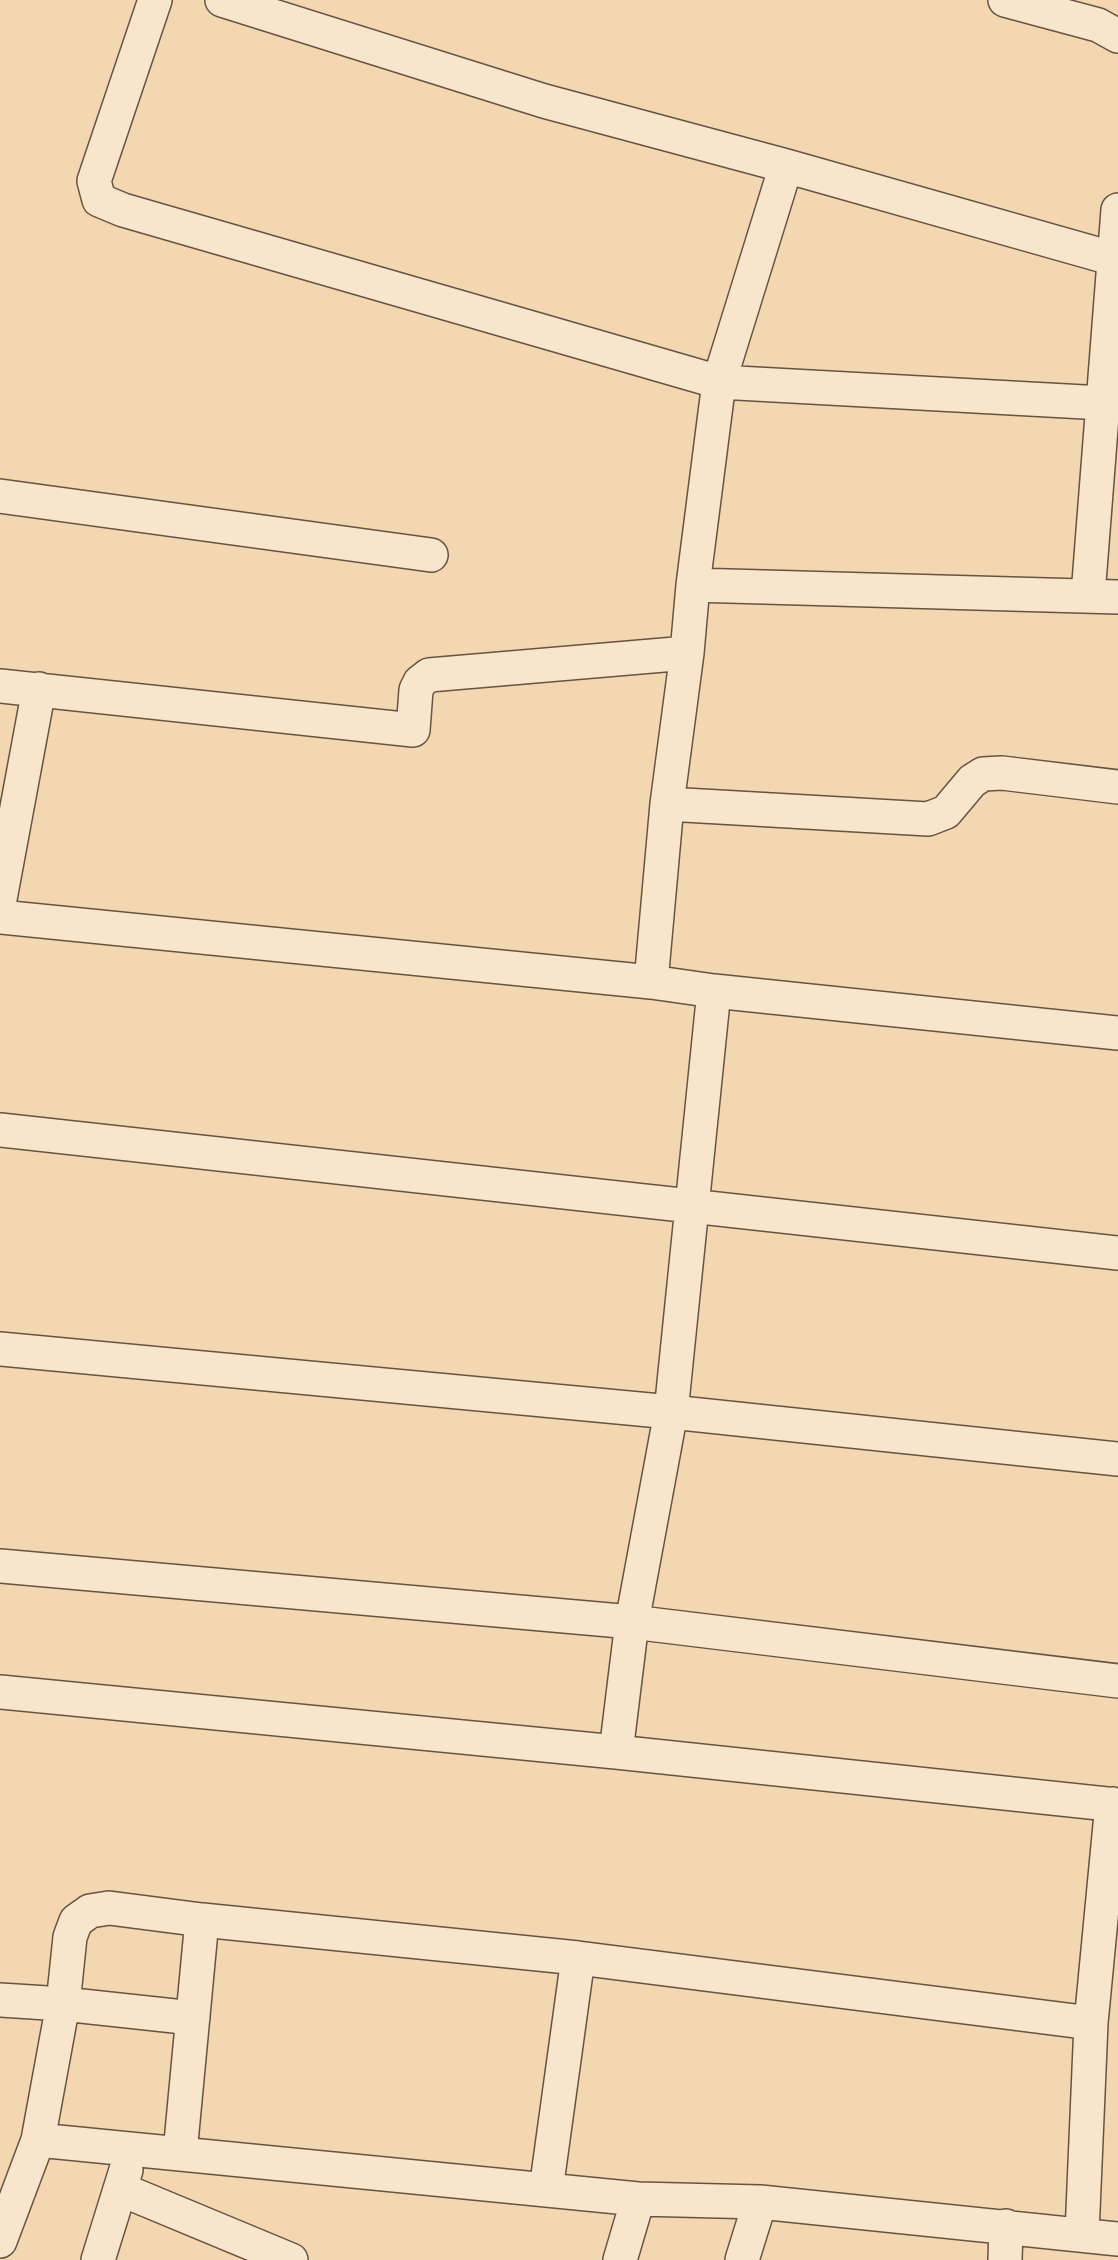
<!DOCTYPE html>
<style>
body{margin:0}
canvas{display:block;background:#f3d7b0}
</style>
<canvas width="1118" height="2260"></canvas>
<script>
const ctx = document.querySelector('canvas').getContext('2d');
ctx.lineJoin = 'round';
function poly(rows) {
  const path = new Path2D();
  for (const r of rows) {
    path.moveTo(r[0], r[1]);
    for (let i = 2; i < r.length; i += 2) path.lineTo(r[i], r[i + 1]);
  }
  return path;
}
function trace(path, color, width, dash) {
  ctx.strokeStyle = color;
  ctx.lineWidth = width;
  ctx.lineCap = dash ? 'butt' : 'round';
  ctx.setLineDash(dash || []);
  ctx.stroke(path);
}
const street = poly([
 [155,0,94,181,99,200,123,210,719,382,1103,403,1118,210],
 [222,0,544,101,786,166,1118,260],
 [1005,0,1098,25,1118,36],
 [0,496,431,555],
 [693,585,719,382,786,166],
 [1088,595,1103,403],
 [0,686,413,730,416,690,420,682,429,675,687,653,693,585,1118,597],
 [667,804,928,819,946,812,972,781,983,774,1002,773,1118,787],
 [0,899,39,689],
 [0,917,651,982,714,991,1118,1033],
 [651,982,667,804,687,653],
 [0,1130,1118,1253],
 [0,1349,671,1412,1118,1459],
 [0,1566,632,1622,1118,1681],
 [0,1692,616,1752,1118,1805],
 [616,1752,632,1622,671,1412,714,991],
 [0,2000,63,2004,193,2018],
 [38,2140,638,2199,760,2202,1118,2239],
 [180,2153,202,1920],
 [120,2189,291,2260],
 [546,2190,578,1958],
 [1082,2234,1091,2023,1112,1804],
 [0,2241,38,2140,63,2004,70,1937,76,1921,90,1911,109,1908,202,1920,578,1958,1091,2023],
 [98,2260,126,2170],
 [620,2260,638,2199],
 [742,2260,760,2202],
 [1005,2260,1006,2226]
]);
trace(street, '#665342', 36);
trace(street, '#f7e5cc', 33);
</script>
